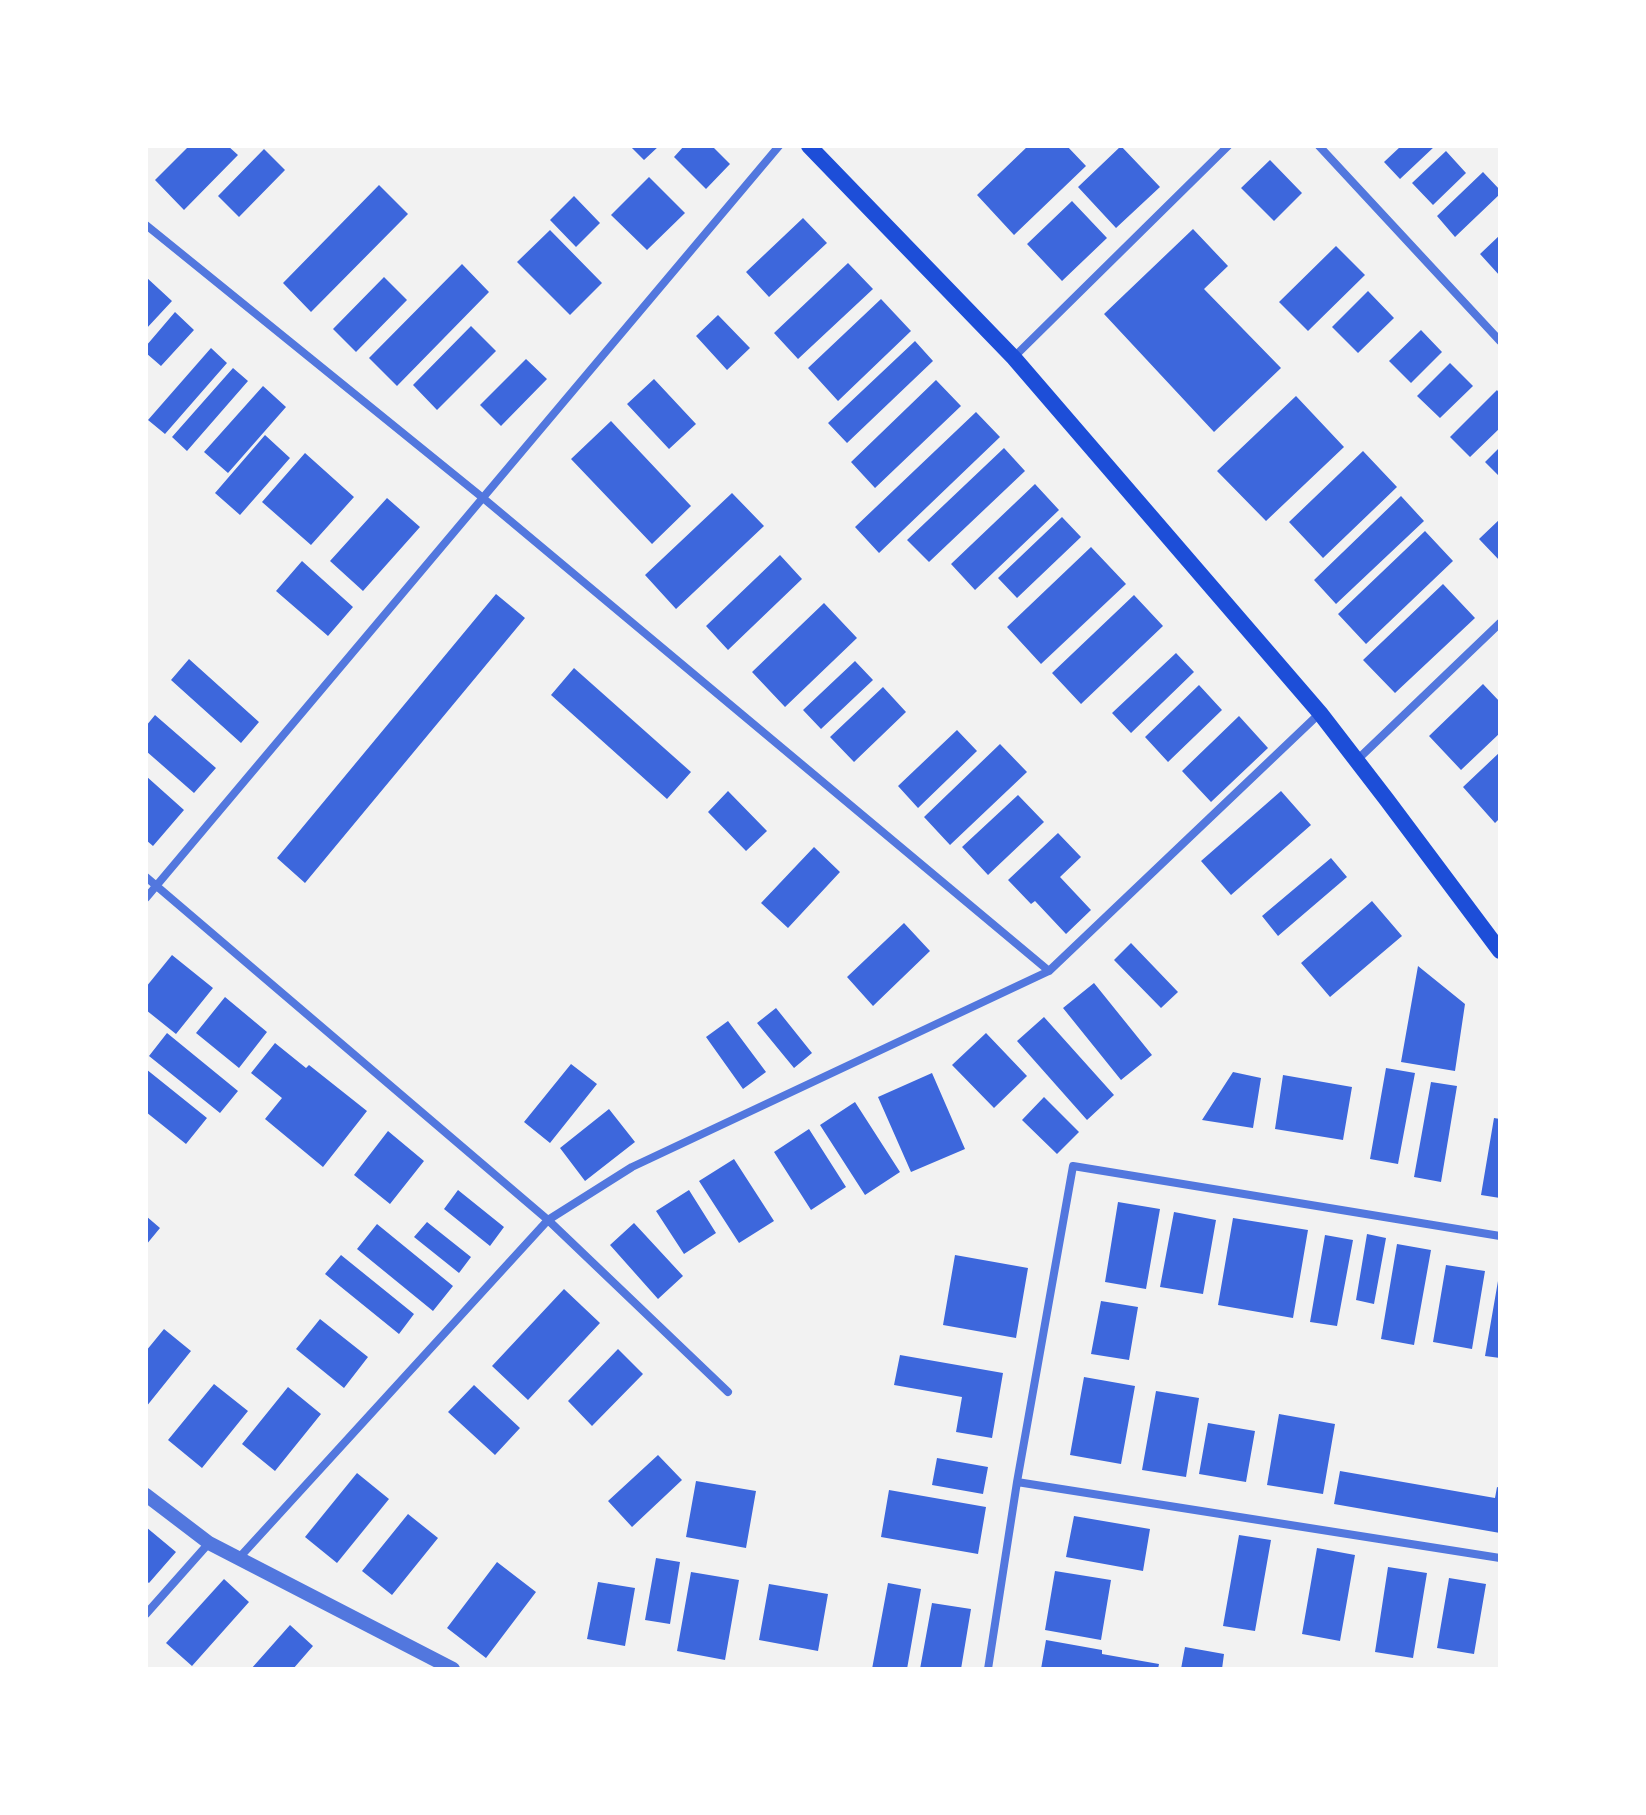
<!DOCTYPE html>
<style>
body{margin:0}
#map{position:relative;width:1646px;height:1815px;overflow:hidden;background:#f2f2f2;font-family:"Fira Sans",sans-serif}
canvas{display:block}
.frame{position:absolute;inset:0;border:148px solid #fff;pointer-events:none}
</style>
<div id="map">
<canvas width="1646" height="1815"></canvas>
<div class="frame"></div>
</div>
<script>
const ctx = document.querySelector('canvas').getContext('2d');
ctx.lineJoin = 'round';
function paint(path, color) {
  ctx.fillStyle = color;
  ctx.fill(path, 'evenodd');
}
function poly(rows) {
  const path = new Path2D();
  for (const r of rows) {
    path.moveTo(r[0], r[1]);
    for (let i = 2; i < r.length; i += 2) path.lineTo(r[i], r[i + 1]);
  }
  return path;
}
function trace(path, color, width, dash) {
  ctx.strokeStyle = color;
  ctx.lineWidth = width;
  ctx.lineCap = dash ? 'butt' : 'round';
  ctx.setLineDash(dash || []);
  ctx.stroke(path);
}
const building = poly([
 [189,146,228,146,238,155,184,210,155,180],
 [630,146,659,146,644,160],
 [684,146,712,146,730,164,706,189,674,157],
 [1028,146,1067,146,1086,166,1014,235,977,195],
 [1121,146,1160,187,1116,228,1078,187],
 [1401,146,1435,146,1400,179,1384,162],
 [264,149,285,170,239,217,218,196],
 [1446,151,1466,173,1433,205,1412,183],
 [1270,160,1302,193,1274,221,1241,188],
 [1483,172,1500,190,1500,194,1455,237,1437,216],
 [649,177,685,213,647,250,611,215],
 [379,185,408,214,311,312,283,283],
 [574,196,600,223,576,247,550,220],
 [1072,201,1107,238,1062,281,1027,244],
 [803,218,827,243,769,297,746,272],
 [1193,229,1228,266,1204,289,1281,368,1214,432,1104,314],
 [550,230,602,283,570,315,517,262],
 [1500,235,1500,276,1480,254],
 [1336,246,1365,275,1308,331,1279,302],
 [848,263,873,289,798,359,774,333],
 [462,264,489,292,397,386,369,358],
 [146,277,172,301,146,329],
 [384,277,407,300,356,352,333,329],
 [1368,291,1394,318,1358,353,1332,327],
 [881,299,911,331,838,401,808,368],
 [175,312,194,330,161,366,146,353,146,346],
 [718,315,750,348,727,370,696,336],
 [471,326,496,351,437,410,413,385],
 [1421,330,1442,352,1411,383,1389,361],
 [915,341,933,361,847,443,828,423],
 [211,348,227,363,165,434,148,420],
 [526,359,547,379,501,426,480,405],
 [1450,363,1473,386,1440,418,1417,396],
 [233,368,248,381,187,451,172,437],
 [654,379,696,424,669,449,627,404],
 [936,380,961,406,875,488,851,462],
 [263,386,286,407,228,473,204,452],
 [1497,390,1500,394,1500,428,1470,457,1450,437],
 [1296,396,1344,447,1266,521,1217,471],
 [976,412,1000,437,879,553,855,527],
 [611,421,691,506,652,544,571,459],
 [265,435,290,458,240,515,215,493],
 [1500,447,1500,477,1485,462],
 [1004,448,1025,471,929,562,907,540],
 [1363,451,1397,487,1323,558,1289,522],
 [305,453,354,497,311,545,262,502],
 [1035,484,1059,510,975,590,951,564],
 [732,493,764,526,676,609,645,575],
 [1401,496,1424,521,1336,604,1314,580],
 [387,498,420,527,363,591,330,561],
 [1062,517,1081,537,1017,598,998,578],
 [1500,519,1500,561,1479,539],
 [1425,531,1453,561,1366,644,1338,614],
 [1091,547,1126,584,1041,664,1007,627],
 [780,555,802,579,728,650,706,626],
 [302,561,353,607,328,636,276,591],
 [1443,584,1475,618,1395,693,1363,660],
 [496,594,525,618,305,883,277,858],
 [1134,595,1163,626,1081,704,1052,673],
 [824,603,857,638,785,707,752,672],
 [1176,653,1194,672,1131,733,1112,713],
 [189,659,259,722,241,743,171,680],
 [855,661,873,680,821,729,803,710],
 [574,668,691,772,667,799,551,695],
 [1483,684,1500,702,1500,733,1461,770,1429,736],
 [1199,685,1222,710,1168,762,1145,737],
 [883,687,906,712,854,762,830,737],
 [155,715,216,768,194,793,146,751,146,726],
 [1239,716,1268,748,1211,802,1182,771],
 [957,730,977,751,918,808,898,786],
 [1000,744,1027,772,950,845,924,817],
 [1500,752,1500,818,1495,823,1463,787],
 [146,776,184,810,153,846,146,840],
 [728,791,767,831,746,851,708,812],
 [1281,791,1311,825,1231,895,1201,861],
 [1018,795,1044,822,988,875,962,847],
 [1058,833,1081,857,1060,877,1091,910,1066,934,1035,901,1031,904,1008,880],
 [814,847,840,872,788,928,761,903],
 [1331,858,1347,877,1278,936,1262,916],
 [1372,901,1402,936,1330,997,1301,963],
 [904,923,930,951,873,1006,847,977],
 [1131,943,1178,992,1161,1008,1114,960],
 [172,955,213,988,176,1034,146,1010,146,987],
 [1418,966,1465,1004,1455,1071,1401,1062],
 [1094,983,1152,1055,1121,1080,1063,1008],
 [225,997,267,1032,239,1068,196,1033],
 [776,1008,812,1053,794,1068,757,1023],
 [1044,1017,1114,1095,1087,1120,1017,1041],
 [728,1021,766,1072,743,1089,706,1037],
 [167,1033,238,1091,220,1113,149,1056],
 [986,1033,1027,1076,994,1108,952,1065],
 [275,1043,306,1068,309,1065,367,1111,323,1167,265,1119,282,1098,251,1073],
 [571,1064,597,1084,550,1143,524,1122],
 [1386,1068,1415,1073,1398,1164,1370,1159],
 [146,1069,207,1118,186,1144,146,1112],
 [1233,1072,1261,1078,1253,1128,1202,1120],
 [932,1073,965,1149,911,1172,878,1097],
 [1283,1075,1352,1087,1343,1140,1275,1129],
 [1431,1082,1457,1086,1441,1182,1414,1177],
 [1044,1097,1079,1132,1057,1154,1022,1120],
 [855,1102,900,1172,865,1195,820,1125],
 [609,1109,635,1142,585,1181,560,1148],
 [1494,1118,1500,1119,1500,1198,1481,1195],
 [809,1129,846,1187,811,1210,774,1152],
 [388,1131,424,1161,390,1204,354,1175],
 [734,1159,774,1221,739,1243,699,1181],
 [458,1190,504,1227,490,1246,444,1209],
 [689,1190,716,1233,684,1254,656,1211],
 [1118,1202,1160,1209,1146,1289,1105,1282],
 [1174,1212,1216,1220,1203,1294,1160,1287],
 [146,1216,160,1228,146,1245],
 [1233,1218,1308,1230,1293,1318,1218,1305],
 [427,1222,471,1257,459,1273,414,1237],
 [634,1223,683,1276,658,1299,610,1245],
 [377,1224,453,1286,433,1311,357,1249],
 [1367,1234,1386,1238,1374,1304,1356,1300],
 [1325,1235,1353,1240,1337,1326,1310,1322],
 [1397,1244,1431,1250,1414,1345,1381,1339],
 [341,1255,414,1314,399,1334,325,1274],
 [955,1255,1028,1268,1016,1338,943,1325],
 [1446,1265,1485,1271,1472,1349,1433,1342],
 [1498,1281,1500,1281,1500,1358,1485,1356],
 [564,1289,600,1323,528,1400,492,1366],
 [1101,1301,1138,1307,1129,1360,1091,1354],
 [320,1319,368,1357,344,1388,296,1349],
 [164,1329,191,1351,146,1407,146,1351],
 [618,1349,643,1374,592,1426,568,1401],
 [900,1355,1003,1373,992,1438,956,1432,962,1397,894,1385],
 [1084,1377,1135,1386,1121,1464,1070,1455],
 [214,1384,248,1411,202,1468,168,1440],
 [474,1385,520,1428,495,1455,448,1412],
 [288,1387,321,1414,275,1471,242,1444],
 [1156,1391,1199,1398,1186,1477,1142,1470],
 [1279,1414,1335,1424,1323,1494,1267,1485],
 [1208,1423,1255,1431,1246,1482,1199,1474],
 [658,1455,682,1480,632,1527,608,1501],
 [937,1458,988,1467,983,1494,932,1485],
 [1340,1471,1495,1498,1497,1487,1500,1488,1500,1533,1334,1504],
 [357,1473,389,1499,337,1563,305,1537],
 [696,1481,756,1491,746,1548,686,1537],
 [889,1490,986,1507,978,1554,881,1537],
 [408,1514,438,1538,392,1595,362,1571],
 [1074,1516,1150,1529,1143,1571,1066,1557],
 [146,1527,176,1552,149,1583,146,1581],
 [1239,1535,1271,1540,1255,1631,1223,1626],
 [1317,1548,1355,1555,1340,1641,1302,1634],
 [656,1558,680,1562,670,1624,645,1620],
 [497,1562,536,1592,486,1658,447,1628],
 [1388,1567,1427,1573,1413,1658,1375,1652],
 [1055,1571,1111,1580,1101,1640,1045,1630],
 [691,1572,739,1580,725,1660,677,1651],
 [1449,1578,1486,1584,1474,1654,1437,1648],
 [224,1579,249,1602,192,1666,166,1643],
 [598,1582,635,1588,625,1646,587,1639],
 [888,1583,921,1589,907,1669,872,1669],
 [769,1584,828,1594,818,1651,759,1640],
 [932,1603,971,1609,961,1669,920,1669],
 [290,1625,313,1646,293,1669,251,1669],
 [1046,1640,1102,1650,1102,1654,1159,1664,1158,1669,1041,1669],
 [1185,1647,1224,1654,1222,1669,1181,1669]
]);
const minor = poly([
 [1319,146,1500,341],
 [146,225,483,498,1049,971],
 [1014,357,1228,146],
 [1357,760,1500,623],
 [146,877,548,1220,728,1392],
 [146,898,779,146],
 [1017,1482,1500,1558],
 [238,1559,548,1220,632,1167,1049,971,1320,713],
 [146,1614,209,1543],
 [988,1669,1017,1482,1073,1166,1500,1236]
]);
const tertiary = poly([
 [146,1495,209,1543,453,1669]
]);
const secondary = poly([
 [809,146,1014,358,1320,713,1387,800,1500,951]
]);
paint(building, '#3d67dc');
trace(minor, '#5277de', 8);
trace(tertiary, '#5277de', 14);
trace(secondary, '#1d4ed8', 16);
</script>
